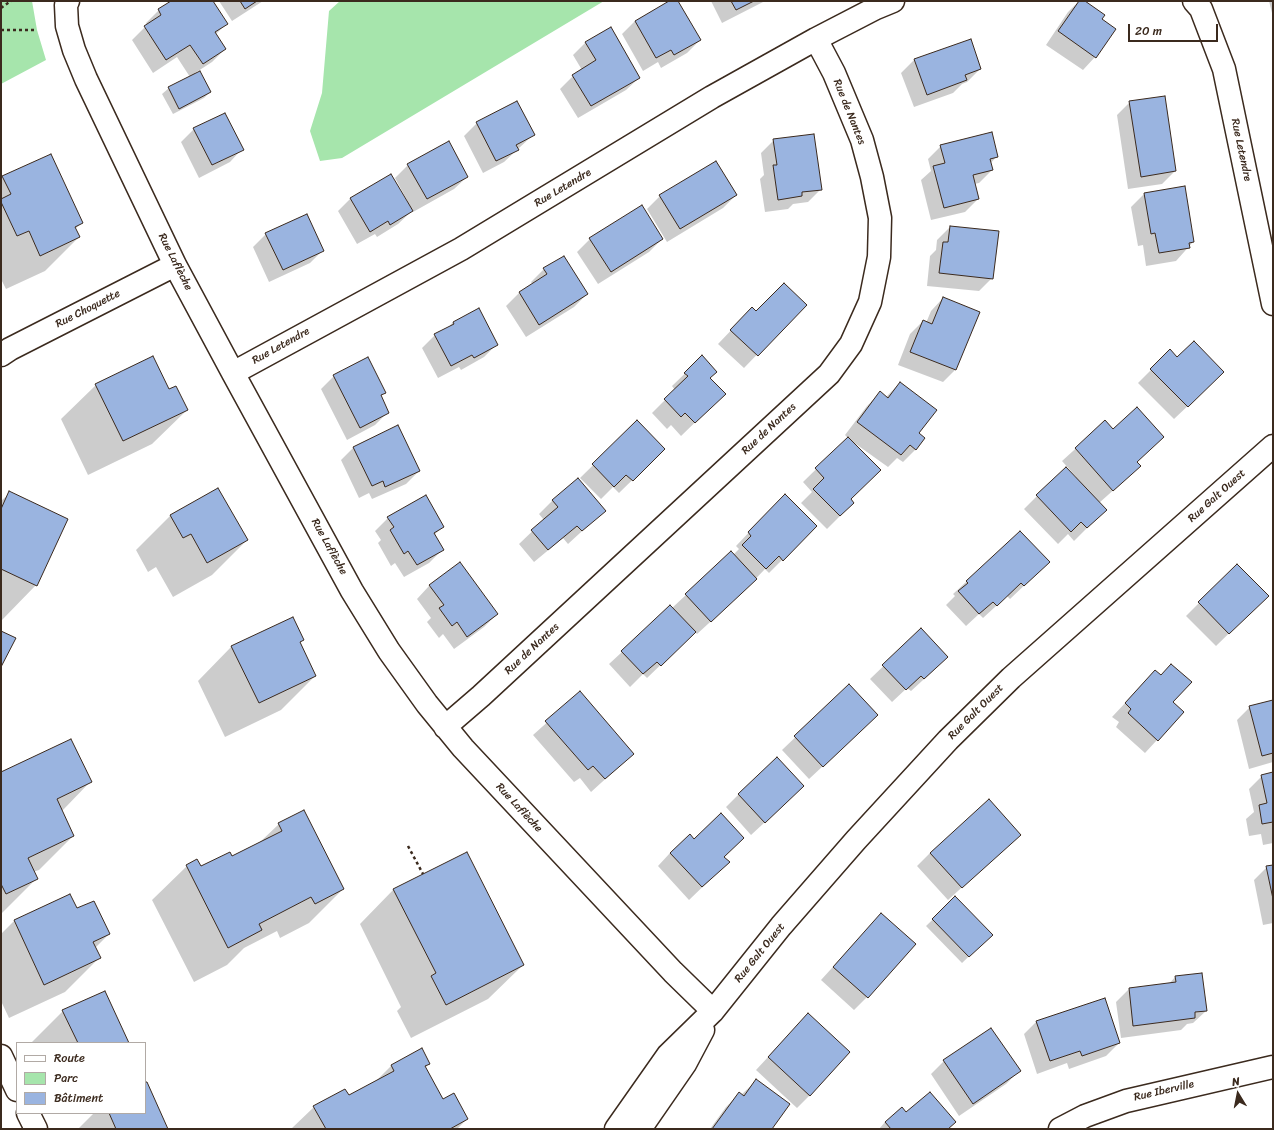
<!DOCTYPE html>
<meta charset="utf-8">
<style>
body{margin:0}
#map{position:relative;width:1274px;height:1130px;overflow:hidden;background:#fff;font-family:Sriracha,sans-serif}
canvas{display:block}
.frame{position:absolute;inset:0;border:2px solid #3b2a1e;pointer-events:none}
.legend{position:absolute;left:16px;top:1042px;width:130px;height:72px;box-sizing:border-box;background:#fff;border:1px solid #b1aaa5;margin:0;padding:5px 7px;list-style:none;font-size:12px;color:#3b2a1e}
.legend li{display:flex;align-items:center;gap:8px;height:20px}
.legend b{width:20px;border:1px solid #b1aaa5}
.north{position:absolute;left:1218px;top:1074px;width:40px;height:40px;-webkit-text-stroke:3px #fff;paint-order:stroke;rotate:350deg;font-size:11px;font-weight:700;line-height:16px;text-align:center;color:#3b2a1e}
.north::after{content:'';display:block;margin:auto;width:14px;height:18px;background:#3b2a1e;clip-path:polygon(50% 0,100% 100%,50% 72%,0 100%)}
.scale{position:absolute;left:1128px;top:24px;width:90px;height:18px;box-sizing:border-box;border:2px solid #3b2a1e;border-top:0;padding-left:5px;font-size:12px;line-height:14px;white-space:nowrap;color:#3b2a1e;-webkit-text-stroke:3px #fff;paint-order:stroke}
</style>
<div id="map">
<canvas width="1274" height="1130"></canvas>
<div class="frame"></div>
<ul class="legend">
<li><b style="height:5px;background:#fff"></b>Route</li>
<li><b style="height:11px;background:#a6e5ac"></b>Parc</li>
<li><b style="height:11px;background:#9ab4e0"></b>Bâtiment</li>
</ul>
<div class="north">N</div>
<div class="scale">20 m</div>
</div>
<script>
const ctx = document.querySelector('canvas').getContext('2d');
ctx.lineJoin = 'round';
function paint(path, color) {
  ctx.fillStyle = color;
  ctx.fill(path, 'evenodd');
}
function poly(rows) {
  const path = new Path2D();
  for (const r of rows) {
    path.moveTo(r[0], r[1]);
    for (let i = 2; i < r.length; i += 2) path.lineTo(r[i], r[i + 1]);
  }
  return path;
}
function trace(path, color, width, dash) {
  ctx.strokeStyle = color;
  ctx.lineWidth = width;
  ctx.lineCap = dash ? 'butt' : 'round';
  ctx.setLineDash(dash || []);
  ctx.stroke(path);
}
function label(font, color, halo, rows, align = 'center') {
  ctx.font = font + ' Sriracha,sans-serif';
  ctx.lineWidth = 4;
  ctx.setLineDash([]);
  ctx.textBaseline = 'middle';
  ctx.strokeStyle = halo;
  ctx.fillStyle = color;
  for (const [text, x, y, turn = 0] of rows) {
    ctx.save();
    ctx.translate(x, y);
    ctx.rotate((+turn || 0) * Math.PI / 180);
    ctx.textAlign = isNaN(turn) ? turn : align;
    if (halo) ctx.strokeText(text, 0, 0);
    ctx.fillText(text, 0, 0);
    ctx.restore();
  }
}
const green = poly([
 [1,1,32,1,37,30,46,60,1,84],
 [340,1,604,1,342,158,320,161,310,131,322,93,329,11]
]);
const shadow = poly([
 [173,1,212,1,227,23,215,35,225,49,212,62,195,73,210,92,204,98,173,114,162,94,169,88,190,77,177,57,153,73,132,40,147,25,146,23,159,10],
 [219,1,263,1,232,21],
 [671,1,677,1,700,40,687,53,661,68,658,62,643,71,622,34,635,21],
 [711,1,765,1,722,23],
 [1079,1,1084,1,1100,19,1095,57,1083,70,1046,45,1068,12],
 [1269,1,1273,1,1273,17],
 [970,40,980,69,967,82,962,84,953,93,914,107,901,73,914,60],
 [586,42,639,78,626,90,578,118,560,89,573,76,582,70,573,55],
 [1130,102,1175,171,1162,184,1128,189,1117,115],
 [477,123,533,135,504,162,483,173,464,136],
 [194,129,242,149,230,162,199,178,181,142],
 [774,140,821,189,808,202,793,204,788,209,765,212,760,179,764,175,761,153],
 [941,146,997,156,990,164,992,170,979,183,974,184,978,199,965,212,931,220,921,180,931,171,928,159],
 [408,165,467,177,454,189,413,212,413,210,398,224,377,237,375,234,357,244,338,211,351,198,406,203,408,202,395,178],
 [3,177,82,223,75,229,79,237,45,271,6,289,1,279,1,178],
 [1144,194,1193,242,1176,261,1146,266,1143,245,1138,246,1131,207],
 [736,195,723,208,667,242,647,209,660,196],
 [950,227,992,278,979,291,927,286,930,256,936,250,937,240],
 [266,234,323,250,310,263,269,282,253,247],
 [590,239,662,239,649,252,598,284,577,252],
 [544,269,587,294,574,307,526,337,506,306,519,293,533,285,531,282],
 [943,298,956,369,943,382,898,365,910,334,923,321,926,323,931,311],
 [805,305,744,368,718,344,739,322,756,313],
 [453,322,497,344,484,357,461,370,459,367,438,378,422,348,435,335,447,329],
 [1170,351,1177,358,1210,385,1174,419,1138,383],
 [702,357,709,379,711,407,681,436,671,425,667,429,652,413,675,390,672,386],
 [334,376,384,393,380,397,388,412,375,425,347,440,321,389],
 [900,383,918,433,916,449,903,462,897,458,888,467,853,442,849,499,853,503,827,529,801,503,812,492,803,482,848,438,845,435,867,406,880,393,886,397],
 [96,385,187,410,152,444,88,475,61,419],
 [637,422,664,449,619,493,613,487,601,499,580,478],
 [1105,422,1136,462,1126,479,1099,503,1093,522,1074,541,1068,534,1058,544,1024,509,1037,496,1076,477,1062,461],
 [354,447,419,471,406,484,372,499,369,493,359,498,341,460],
 [578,480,604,511,568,544,563,538,534,562,519,544,544,520,539,514,552,501],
 [218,489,247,540,212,575,173,597,156,567,148,572,136,550,170,516],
 [10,493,36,585,2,620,1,501],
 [772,508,816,526,769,573,765,569,743,592,697,634,695,632,647,678,643,674,630,687,609,664,622,652,672,608,731,553,733,555,739,549,736,546],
 [388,518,443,527,434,535,442,550,429,563,404,577,395,563,391,566,378,543,381,540,375,531],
 [1020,532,1049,562,1010,599,1007,596,983,618,979,614,966,626,946,605,955,596,953,594,966,582],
 [1237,565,1255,608,1216,646,1186,616],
 [429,586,497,614,484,627,454,649,443,634,439,638,427,622,431,618,417,599],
 [921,630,934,670,911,691,907,688,892,702,870,679],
 [303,640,300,643,315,676,281,710,225,737,198,681,232,646],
 [1155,671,1171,702,1157,740,1145,753,1116,727,1119,722,1112,717],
 [849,686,864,728,809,779,782,750],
 [580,693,633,754,591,792,580,778,574,782,533,735],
 [1273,701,1273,762,1249,769,1237,720,1250,707],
 [1,773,90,782,62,811,73,836,39,870,33,872,36,879,1,914],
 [1273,774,1273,843,1263,845,1261,834,1249,836,1246,819,1254,812,1249,789,1262,776],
 [739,794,790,799,751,835,726,807],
 [279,824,343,889,309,923,280,938,277,931,244,948,227,965,194,982,152,900,187,866,200,868,231,857,259,843],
 [1020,835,948,900,917,866,930,853],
 [694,840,723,857,715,875,689,900,658,866,670,853],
 [1273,866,1273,923,1263,925,1254,880,1267,867],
 [394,889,523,965,488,999,411,1038,397,1011,401,1007,360,924],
 [69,895,76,909,109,934,95,948,99,958,65,992,9,1018,1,1001,1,934,14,921],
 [955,898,985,941,962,963,926,926],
 [881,914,867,997,854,1010,821,980],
 [1175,977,1206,1011,1193,1023,1187,1024,1181,1030,1121,1038,1116,1002,1129,989,1169,984],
 [63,1011,128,1043,31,1043],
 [1037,1021,1119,1043,1106,1056,1069,1069,1067,1063,1037,1074,1024,1034],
 [795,1028,810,1095,797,1108,756,1070],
 [422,1050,429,1064,425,1068,443,1101,467,1119,457,1129,291,1129,314,1107,348,1096,375,1082,391,1066],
 [944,1061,1019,1071,1006,1084,959,1116,931,1074],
 [756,1081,771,1129,710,1129,726,1107,739,1094,741,1095],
 [145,1084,167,1129,78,1129,94,1113,145,1113],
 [906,1113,948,1129,879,1129,885,1122]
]);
const building = poly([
 [171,1,213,1,228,24,215,32,226,49,203,64,190,45,166,60,144,26,161,15,158,9,171,1],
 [240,1,257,1,245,9,240,1],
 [669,1,678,1,701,40,674,55,671,50,656,58,635,21,669,1],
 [731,1,754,1,736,10,731,1],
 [1079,1,1085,1,1105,15,1102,19,1116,29,1096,58,1058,31,1079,1],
 [611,27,640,78,591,106,572,75,596,60,585,42,611,27],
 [971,39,981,69,965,75,967,80,927,95,914,59,971,39],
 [200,71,211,92,179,109,168,87,200,71],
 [1165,96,1176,171,1141,177,1129,101,1165,96],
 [517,101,535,135,516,145,519,150,496,161,476,122,517,101],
 [225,113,244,150,212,165,193,128,225,113],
 [992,132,998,157,990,159,993,170,973,175,979,199,944,208,933,166,945,163,940,145,992,132],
 [814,134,822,190,802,192,802,196,778,200,773,165,777,165,773,139,814,134],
 [449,141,468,177,427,199,407,164,449,141],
 [51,154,83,223,75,227,80,237,40,256,29,231,17,236,1,202,1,199,11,194,2,176,51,154],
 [716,161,737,195,680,229,659,195,716,161],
 [391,174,413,211,390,225,388,221,370,232,350,198,391,174],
 [1185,186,1194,242,1189,243,1190,248,1159,253,1155,233,1151,234,1144,193,1185,186],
 [642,205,663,239,611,272,589,238,642,205],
 [307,214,324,251,283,270,265,233,307,214],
 [950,226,999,231,993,279,939,273,943,242,948,242,950,226],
 [564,256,588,294,539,325,519,292,547,274,543,268,564,256],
 [784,283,807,305,758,356,730,330,752,307,756,311,784,283],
 [943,297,980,312,956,370,910,352,923,320,932,324,943,297],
 [479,308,498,345,474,358,472,355,451,366,434,334,454,324,453,322,479,308],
 [1194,341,1224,372,1188,407,1150,369,1170,349,1177,357,1194,341],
 [702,355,717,372,710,378,726,394,695,423,685,413,681,417,664,399,688,376,684,373,702,355],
 [153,356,169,389,176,386,188,410,123,441,95,384,153,356],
 [368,357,386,393,381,395,389,413,360,428,333,375,368,357],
 [900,382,937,410,919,433,925,438,916,450,910,445,901,455,857,422,880,391,888,398,900,382],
 [1137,407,1164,437,1137,462,1141,466,1113,491,1075,448,1105,420,1113,429,1137,407],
 [637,420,665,449,633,481,626,475,614,487,592,464,637,420],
 [398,425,420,471,385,487,383,481,372,486,353,447,398,425],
 [848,437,881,470,851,499,854,503,840,516,813,489,824,478,815,468,848,437],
 [1066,467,1107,510,1087,528,1081,522,1071,532,1036,495,1066,467],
 [578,478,606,511,582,531,577,526,548,550,531,530,558,507,552,500,578,478],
 [218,488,248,540,207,563,191,534,183,538,170,515,218,488],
 [9,491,68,519,37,586,1,569,1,509,9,491],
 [785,494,817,526,783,561,779,556,766,569,742,545,751,536,748,532,785,494],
 [426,495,444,527,434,533,444,550,417,565,408,551,404,554,390,530,394,527,387,517,426,495],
 [1020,531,1050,562,1024,586,1021,583,997,606,993,602,979,614,958,591,968,583,966,581,1020,531],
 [731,551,757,579,711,622,685,594,731,551],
 [460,562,498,614,467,637,457,622,452,626,439,608,444,605,429,585,460,562],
 [1237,564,1269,596,1229,634,1198,602,1237,564],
 [670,605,696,632,661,666,657,662,643,674,621,651,670,605],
 [293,617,304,640,300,642,316,676,259,703,231,646,293,617],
 [921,628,948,657,924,679,921,676,906,690,882,665,921,628],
 [1,631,16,638,1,667,1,631],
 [1171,664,1192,682,1173,702,1184,712,1158,741,1128,713,1131,709,1125,703,1155,670,1161,675,1171,664],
 [849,684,878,715,823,767,794,736,849,684],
 [580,691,634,754,605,779,593,766,588,770,545,721,580,691],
 [1273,700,1273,753,1262,756,1249,706,1273,700],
 [71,739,92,782,57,799,74,836,28,858,38,879,6,894,1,884,1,772,71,739],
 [777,757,804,786,765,823,738,794,777,757],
 [1273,772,1273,822,1262,824,1259,805,1267,803,1261,775,1273,772],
 [989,799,1021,835,962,888,930,853,989,799],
 [304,810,344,889,315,904,311,897,259,924,262,930,228,948,186,865,197,859,201,866,230,852,232,856,282,831,278,823,304,810],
 [721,813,744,838,724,857,730,862,702,887,670,853,690,834,694,839,721,813],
 [467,852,524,965,446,1005,431,976,436,973,393,889,467,852],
 [1273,865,1273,899,1266,866,1273,865],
 [70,894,77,908,94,901,110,934,93,942,101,958,44,985,14,920,70,894],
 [955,896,993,935,969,957,932,919,955,896],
 [881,913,916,944,868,998,833,967,881,913],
 [1202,973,1207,1011,1195,1012,1195,1018,1133,1026,1129,988,1176,982,1175,976,1202,973],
 [105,991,129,1043,78,1043,62,1010,105,991],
 [1105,998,1120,1043,1082,1056,1080,1051,1050,1061,1036,1021,1105,998],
 [808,1013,850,1052,810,1096,768,1057,808,1013],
 [991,1028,1021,1071,973,1104,943,1060,991,1028],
 [422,1048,430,1064,425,1066,443,1099,454,1093,468,1119,450,1129,326,1129,313,1106,345,1089,349,1095,394,1071,391,1065,422,1048],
 [756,1079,790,1104,772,1129,712,1129,739,1092,744,1096,756,1079],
 [145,1082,147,1082,168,1129,116,1129,109,1113,145,1113,145,1082],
 [930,1092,956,1122,948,1129,891,1129,885,1122,902,1107,906,1112,930,1092]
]);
const path = poly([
 [1,8,11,1],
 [1,30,37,30],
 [408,846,423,874]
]);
const minor = poly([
 [68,1,66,5,67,26,74,50,86,79,175,265,233,373,352,591,389,651,427,704,463,748,673,972,713,1011],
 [1194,1,1201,9,1224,69,1273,304],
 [1,355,10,349,175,265],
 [233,373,461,249,712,97,816,39,876,8,893,1],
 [445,727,481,696,829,374,851,344,870,302,879,257,880,218,872,177,862,140,834,73,816,39],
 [1,1056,17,1090],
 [28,1113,36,1129],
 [616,1129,668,1055,713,1011,781,926,856,840,948,740,1011,678,1273,446],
 [640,1129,685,1064,703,1030],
 [1060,1129,1085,1116,1126,1101,1273,1067]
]);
const streetNames = [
 ["Rue de Nantes",849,112,68],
 ["Rue Letendre",1241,150,78],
 ["Rue Letendre",563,188,-31],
 ["Rue Laflèche",175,262,63],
 ["Rue Choquette",88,309,-27],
 ["Rue Letendre",281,346,-29],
 ["Rue de Nantes",769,429,-43],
 ["Rue Galt Ouest",1217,496,-42],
 ["Rue Laflèche",329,547,61],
 ["Rue de Nantes",532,649,-43],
 ["Rue Galt Ouest",976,712,-45],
 ["Rue Laflèche",519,808,47],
 ["Rue Galt Ouest",760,953,-51],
 ["Rue Iberville",1164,1091,-13]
];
paint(green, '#a6e5ac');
paint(shadow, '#0003');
paint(building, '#9ab4e0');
trace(building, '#3b2a1e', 1);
trace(minor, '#3b2a1e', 25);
trace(path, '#3b2a1e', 2.5, [3, 3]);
trace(minor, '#fff', 22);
label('11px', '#3b2a1e', '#fff', streetNames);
</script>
